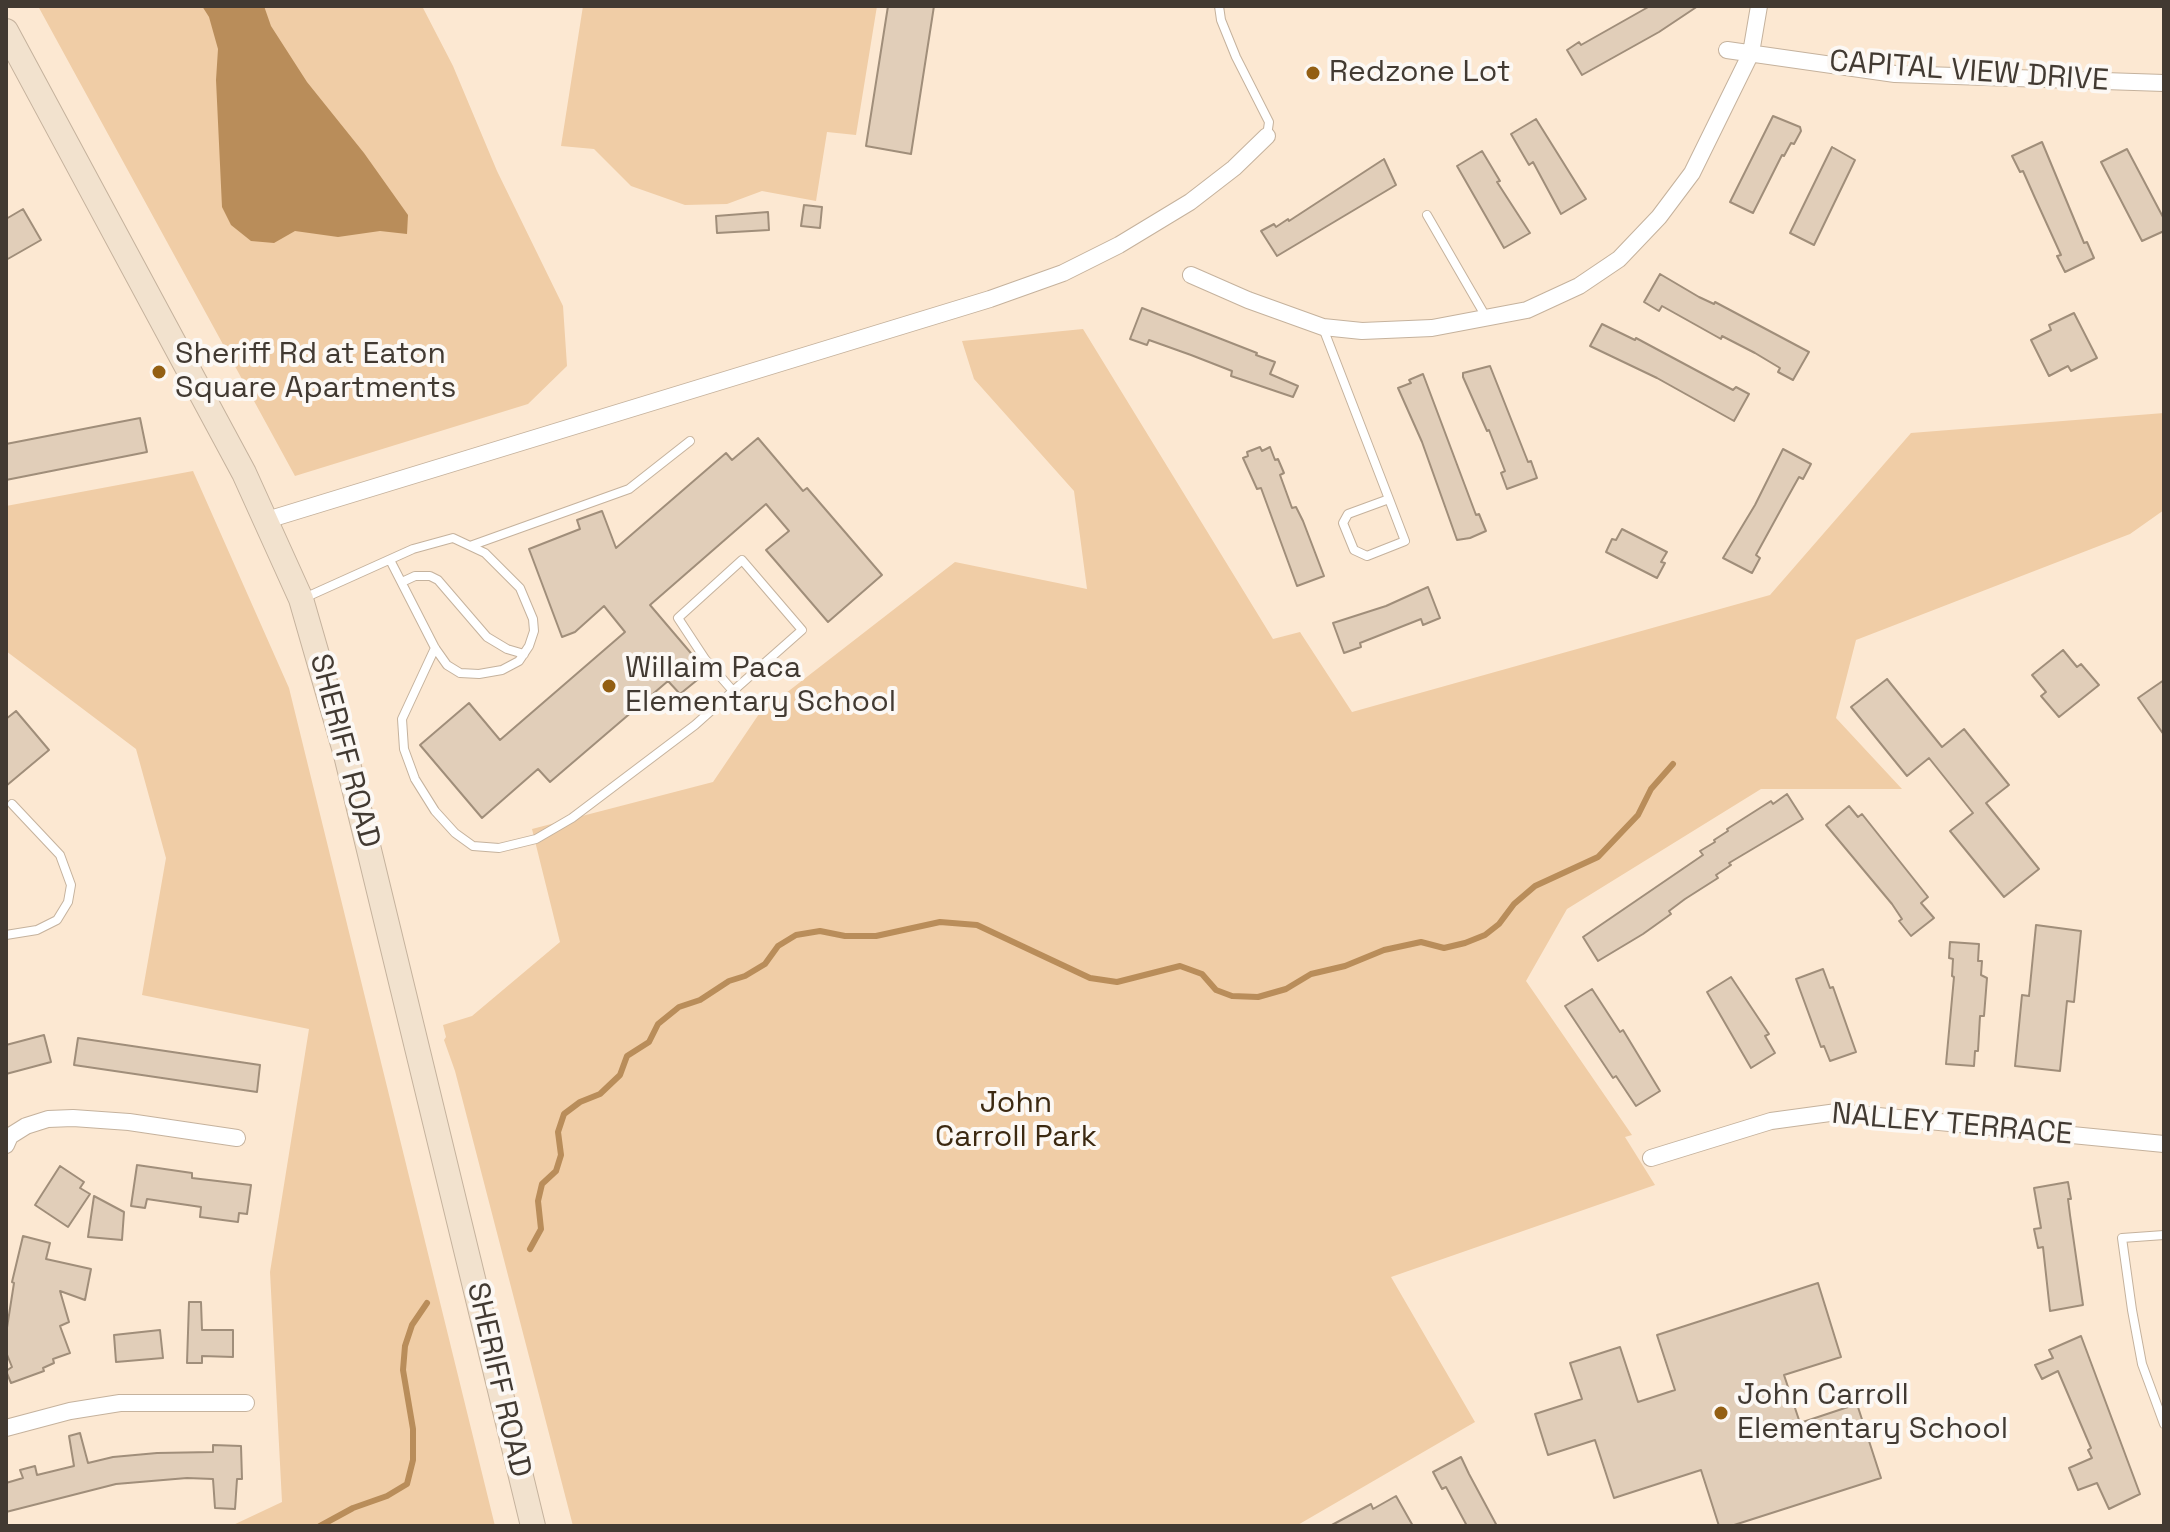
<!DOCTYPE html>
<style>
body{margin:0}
#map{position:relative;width:2170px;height:1532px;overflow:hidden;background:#fce8d2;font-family:"Space Grotesk",sans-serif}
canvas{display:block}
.frame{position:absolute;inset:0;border:8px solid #423a32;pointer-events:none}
</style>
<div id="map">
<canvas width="2170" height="1532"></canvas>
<div class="frame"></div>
</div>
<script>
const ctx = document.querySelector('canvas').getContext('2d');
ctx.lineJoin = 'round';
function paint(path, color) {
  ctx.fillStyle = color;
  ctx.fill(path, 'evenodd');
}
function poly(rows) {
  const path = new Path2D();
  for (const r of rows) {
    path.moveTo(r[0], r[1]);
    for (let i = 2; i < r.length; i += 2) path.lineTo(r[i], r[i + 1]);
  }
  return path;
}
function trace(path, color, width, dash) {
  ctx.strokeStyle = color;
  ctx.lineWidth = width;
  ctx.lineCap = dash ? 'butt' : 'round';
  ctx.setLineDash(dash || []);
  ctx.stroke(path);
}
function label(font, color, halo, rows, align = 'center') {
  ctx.font = font + ' "Space Grotesk",sans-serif';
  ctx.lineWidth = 8;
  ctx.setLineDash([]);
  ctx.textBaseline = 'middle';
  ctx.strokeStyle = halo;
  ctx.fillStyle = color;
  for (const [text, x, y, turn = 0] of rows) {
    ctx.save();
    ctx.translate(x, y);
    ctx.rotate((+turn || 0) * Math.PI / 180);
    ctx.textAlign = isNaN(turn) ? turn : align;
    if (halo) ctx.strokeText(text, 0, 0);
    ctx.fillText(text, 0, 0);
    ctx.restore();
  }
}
const green = poly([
 [38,6,422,6,453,66,497,171,563,306,567,366,528,404,295,476],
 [583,6,877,6,856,135,827,132,816,201,762,191,727,204,685,205,631,186,594,149,561,146],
 [1083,329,1273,639,1300,632,1352,712,1770,595,1911,433,2164,413,2164,510,2130,534,1856,640,1836,718,1902,789,1761,789,1567,909,1526,981,1632,1135,1625,1137,1655,1185,1391,1277,1475,1422,1296,1526,573,1526,455,1071,444,1040,446,1037,443,1025,472,1016,560,942,532,829,713,782,759,714,955,562,1087,589,1074,491,974,379,962,341],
 [193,471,289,688,495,1526,231,1526,282,1502,270,1272,309,1029,142,995,166,858,136,749,6,651,6,506]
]);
const water = poly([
 [202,6,264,6,271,26,307,82,364,153,408,215,407,234,380,231,338,237,295,231,274,243,251,241,231,225,222,207,216,80,218,49,209,17]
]);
const stream = poly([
 [530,1249,541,1229,538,1201,542,1184,556,1171,561,1155,558,1132,564,1114,580,1102,600,1094,620,1075,627,1056,649,1042,658,1024,679,1007,700,1000,729,981,745,976,765,964,778,946,796,935,820,931,845,936,876,936,940,922,977,925,1090,978,1117,982,1180,966,1202,974,1216,990,1232,996,1258,997,1286,989,1311,974,1345,966,1384,950,1421,942,1444,948,1465,943,1485,935,1499,924,1514,904,1535,886,1598,857,1638,815,1651,789,1673,764],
 [320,1526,353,1508,387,1496,407,1484,413,1460,413,1429,403,1370,405,1346,412,1325,427,1303]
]);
const building = poly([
 [888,6,934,6,911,154,866,146,888,6],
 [1650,6,1698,6,1659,32,1582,75,1567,50,1579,42,1581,45,1650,6],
 [1773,116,1800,127,1801,131,1794,144,1791,143,1784,156,1782,155,1753,213,1730,202,1773,116],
 [1536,119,1586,199,1561,214,1533,162,1529,165,1511,134,1536,119],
 [2042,142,2084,243,2087,242,2094,258,2065,272,2057,256,2061,255,2035,198,2023,171,2020,172,2012,156,2042,142],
 [1832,147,1855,160,1814,245,1790,233,1832,147],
 [2127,149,2164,219,2164,231,2142,241,2101,162,2127,149],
 [1482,151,1500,181,1497,182,1530,233,1504,248,1457,166,1482,151],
 [1384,159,1396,185,1277,256,1261,231,1274,224,1276,227,1288,219,1289,221,1384,159],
 [804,205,822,207,820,228,801,226,804,205],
 [23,209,41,240,6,260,6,219,23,209],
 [768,212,769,230,717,233,716,216,768,212],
 [1660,274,1699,297,1714,304,1715,302,1809,352,1793,380,1778,372,1780,368,1755,353,1722,336,1721,339,1662,306,1659,311,1644,302,1660,274],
 [1142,308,1257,353,1256,355,1275,362,1270,374,1298,386,1293,397,1231,376,1232,371,1191,355,1149,340,1147,345,1130,339,1142,308],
 [2074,313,2097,358,2071,371,2068,366,2049,376,2031,340,2051,330,2049,325,2074,313],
 [1602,324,1635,340,1636,338,1733,390,1736,387,1749,394,1734,421,1657,378,1590,346,1602,324],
 [1490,366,1528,462,1531,461,1537,478,1507,489,1501,473,1505,471,1489,430,1487,431,1463,377,1463,373,1490,366],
 [1423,374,1476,515,1479,514,1486,531,1470,538,1457,540,1422,442,1398,388,1411,383,1409,380,1423,374],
 [140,418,147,452,6,480,6,444,140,418],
 [758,438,803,491,807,488,882,575,828,622,766,550,789,531,766,504,650,605,707,672,680,694,668,681,550,782,538,769,482,818,420,745,469,703,500,740,625,632,604,606,575,632,562,637,529,549,580,529,577,520,602,511,616,548,726,453,732,460,758,438],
 [1260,447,1262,451,1270,447,1275,460,1278,459,1284,473,1280,475,1292,508,1296,507,1303,521,1324,576,1297,586,1261,488,1257,489,1243,458,1248,456,1247,452,1260,447],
 [1783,449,1811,464,1803,479,1799,477,1785,502,1756,555,1760,558,1752,573,1723,558,1755,505,1783,449],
 [1622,529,1667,552,1661,562,1665,563,1657,578,1606,552,1612,539,1616,540,1622,529],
 [1428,587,1440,618,1423,625,1421,619,1360,643,1361,647,1344,653,1333,623,1386,606,1428,587],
 [2063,650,2077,667,2081,664,2099,685,2059,717,2041,696,2046,692,2032,675,2063,650],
 [1887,679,1942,747,1964,729,2009,785,1986,803,2039,869,2004,897,1950,831,1973,813,1929,758,1907,776,1851,707,1887,679],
 [2164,680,2164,735,2138,698,2164,680],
 [16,711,49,750,6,786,6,719,16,711],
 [1787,794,1803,819,1729,863,1731,865,1716,875,1718,878,1685,899,1669,911,1671,914,1643,934,1598,961,1583,937,1703,855,1700,851,1715,842,1714,840,1728,831,1727,829,1771,801,1773,804,1787,794],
 [1849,806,1858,817,1862,814,1928,897,1921,903,1934,918,1911,936,1899,921,1902,919,1892,904,1826,825,1849,806],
 [2036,925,2081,931,2074,1002,2067,1001,2060,1071,2015,1066,2022,995,2029,996,2036,925],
 [1950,942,1979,944,1978,961,1982,961,1981,975,1987,978,1984,1016,1980,1016,1978,1051,1975,1051,1974,1066,1946,1064,1954,977,1952,976,1953,959,1949,958,1950,942],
 [1823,969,1830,988,1833,987,1856,1052,1830,1061,1824,1046,1821,1047,1796,979,1823,969],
 [1731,977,1769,1034,1765,1036,1775,1053,1751,1068,1707,992,1731,977],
 [1592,989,1620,1032,1623,1030,1660,1091,1636,1106,1616,1076,1613,1078,1565,1006,1592,989],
 [44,1035,51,1062,6,1074,6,1045,44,1035],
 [78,1038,260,1065,257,1092,74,1065,78,1038],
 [137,1165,192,1173,192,1178,251,1185,247,1214,239,1213,238,1222,200,1217,201,1207,147,1199,145,1208,131,1206,137,1165],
 [60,1166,84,1182,80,1188,90,1194,68,1227,35,1205,60,1166],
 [2068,1182,2071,1199,2068,1199,2070,1215,2083,1305,2050,1311,2043,1247,2038,1248,2034,1229,2041,1228,2034,1188,2068,1182],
 [94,1196,124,1212,122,1240,88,1237,94,1196],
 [23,1236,50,1243,46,1259,91,1269,85,1300,60,1291,69,1322,60,1326,70,1353,53,1359,54,1363,43,1368,44,1371,11,1383,6,1371,12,1367,6,1352,6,1334,14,1283,12,1282,23,1236],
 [1818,1283,1841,1357,1784,1375,1800,1423,1857,1404,1881,1478,1731,1526,1719,1526,1701,1470,1614,1498,1595,1440,1548,1455,1535,1414,1582,1399,1570,1363,1620,1347,1638,1402,1675,1390,1657,1335,1818,1283],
 [189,1302,201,1302,202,1330,233,1330,233,1357,202,1356,202,1363,187,1363,189,1302],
 [160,1330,163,1358,116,1362,114,1335,160,1330],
 [2081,1336,2140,1494,2109,1509,2097,1483,2078,1490,2069,1468,2092,1458,2088,1450,2091,1448,2058,1371,2042,1379,2035,1365,2053,1358,2049,1350,2081,1336],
 [80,1433,88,1463,113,1457,157,1453,213,1452,213,1445,241,1446,242,1479,237,1479,235,1509,215,1508,213,1479,187,1478,116,1484,6,1512,6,1483,23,1478,20,1470,35,1466,37,1475,74,1466,69,1436,80,1433],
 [1461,1457,1469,1474,1497,1526,1467,1526,1446,1487,1442,1489,1433,1472,1461,1457],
 [1396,1496,1413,1526,1330,1526,1371,1504,1373,1509,1396,1496]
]);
const lane = poly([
 [1219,6,1221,20,1236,57,1269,122,1267,136],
 [1427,215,1486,317],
 [1323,328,1389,499],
 [1389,499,1405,541,1367,556,1354,550,1343,523,1348,514,1389,499],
 [470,546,629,489,690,441],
 [402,582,415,576,430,576,438,580,487,637,507,649,524,654],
 [302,599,413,549,453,538,485,553,520,588,533,619,534,631,529,646,519,661,502,670,479,674,460,673,447,665,435,648,390,560],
 [435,648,402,719,404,749,415,779,435,811,455,833,473,846,499,848,536,839,572,818,695,725,733,691,802,630,742,560,678,618,705,659,733,691],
 [6,935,37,930,57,920,68,902,71,885,60,855,12,804],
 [2164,1235,2122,1238,2132,1310,2142,1364,2164,1424]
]);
const street = poly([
 [1727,50,1895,74,2164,83],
 [1191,275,1248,300,1323,327,1362,331,1432,328,1527,310,1579,286,1619,259,1659,217,1692,173,1751,53,1759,6],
 [267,520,990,299,1063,273,1119,245,1190,202,1234,168,1267,136],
 [6,1145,10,1136,26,1126,48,1119,73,1118,129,1122,237,1138],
 [1651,1158,1771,1121,1837,1112,2164,1144],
 [6,1428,70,1411,120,1403,246,1403]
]);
const secondary = poly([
 [6,31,244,473,301,599,346,755,533,1526]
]);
const markers = [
 [1313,73,8,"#935f13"],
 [159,372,8,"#935f13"],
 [609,686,8,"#935f13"],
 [1721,1413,8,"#935f13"]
];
const streetNames = [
 ["CAPITAL VIEW DRIVE",1969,72,4],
 ["SHERIFF ROAD",344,751,75],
 ["NALLEY TERRACE",1952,1125,5],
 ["SHERIFF ROAD",498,1380,77]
];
const poiNames = [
 ["Redzone Lot",1329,73],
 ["Sheriff Rd at Eaton",175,355],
 ["Square Apartments",175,389],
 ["Willaim Paca",625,669],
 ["Elementary School",625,703],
 ["John Carroll",1737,1396],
 ["Elementary School",1737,1430]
];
const parkNames = [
 ["John",1016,1104],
 ["Carroll Park",1016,1138]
];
paint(green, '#f0cda6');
paint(water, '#b98d5a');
trace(stream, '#b98d5a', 6);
paint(building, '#e1ceb9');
trace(building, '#a08e7a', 2);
trace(lane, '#c5b29d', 10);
trace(street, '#c5b29d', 18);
trace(secondary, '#c5b29d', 26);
trace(lane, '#fff', 8);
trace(street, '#fff', 16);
trace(secondary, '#f2e2ce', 24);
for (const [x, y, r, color] of markers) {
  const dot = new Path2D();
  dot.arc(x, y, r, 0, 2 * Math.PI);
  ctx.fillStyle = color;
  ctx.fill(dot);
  trace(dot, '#fcf8f4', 3);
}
label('30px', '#423a32', '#fcf8f4', streetNames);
label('30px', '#423a32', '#fcf8f4', poiNames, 'left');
label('30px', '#3c2911', '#fcf8f4', parkNames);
</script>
